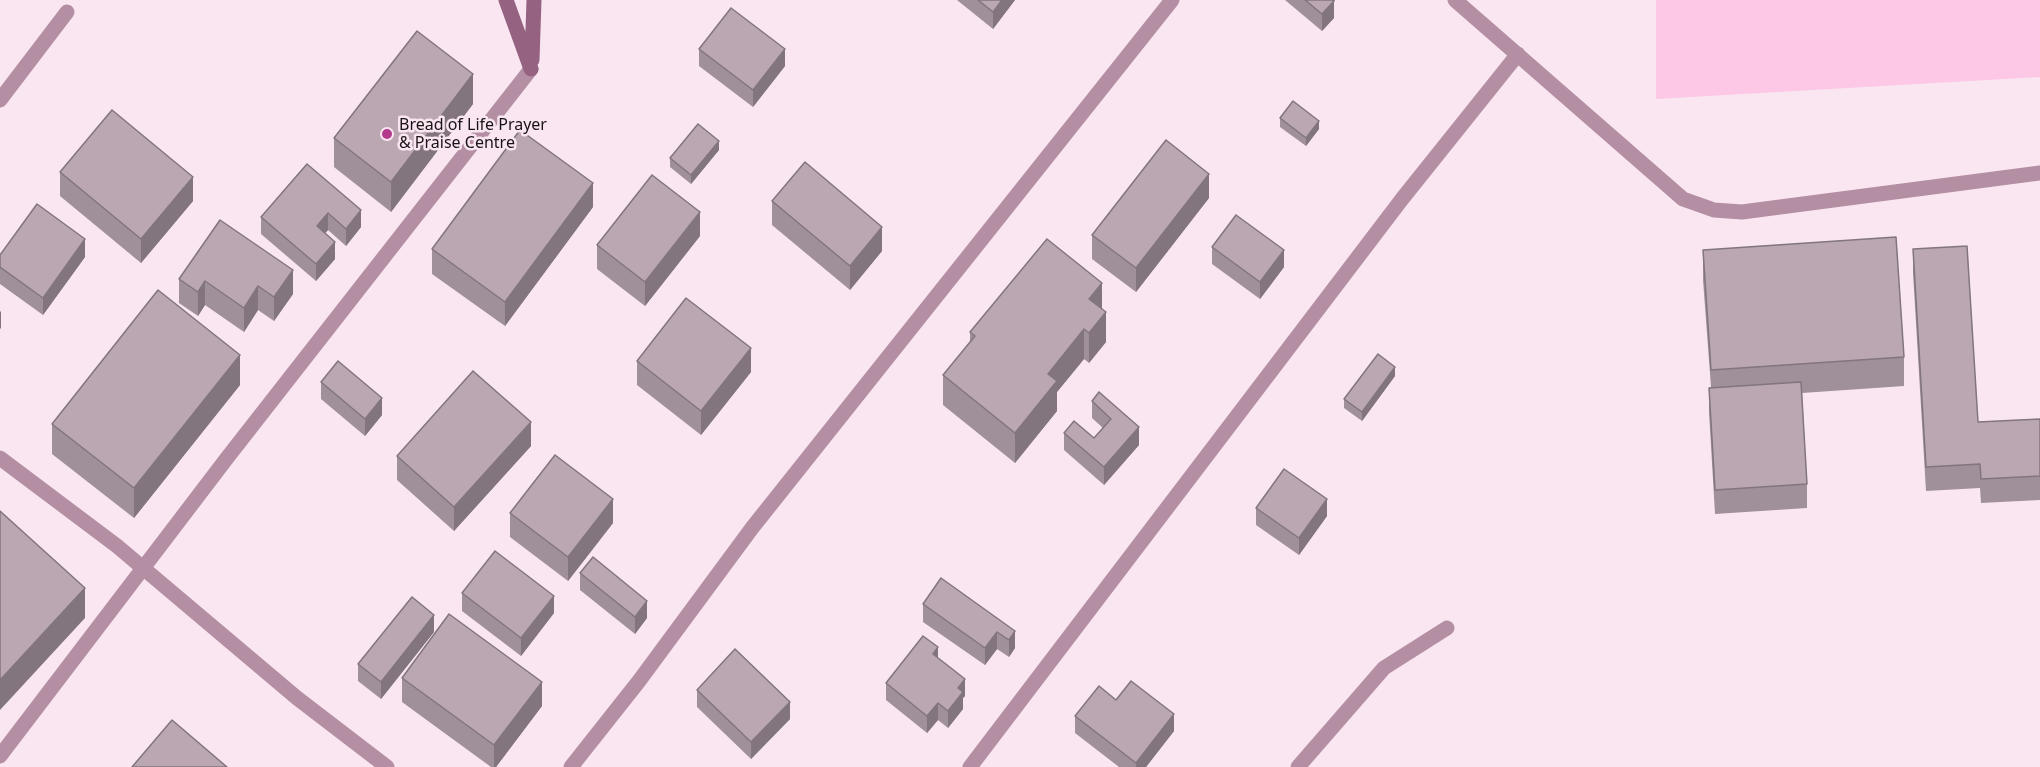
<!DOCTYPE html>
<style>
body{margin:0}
canvas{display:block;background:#fae6f1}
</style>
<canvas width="2040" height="767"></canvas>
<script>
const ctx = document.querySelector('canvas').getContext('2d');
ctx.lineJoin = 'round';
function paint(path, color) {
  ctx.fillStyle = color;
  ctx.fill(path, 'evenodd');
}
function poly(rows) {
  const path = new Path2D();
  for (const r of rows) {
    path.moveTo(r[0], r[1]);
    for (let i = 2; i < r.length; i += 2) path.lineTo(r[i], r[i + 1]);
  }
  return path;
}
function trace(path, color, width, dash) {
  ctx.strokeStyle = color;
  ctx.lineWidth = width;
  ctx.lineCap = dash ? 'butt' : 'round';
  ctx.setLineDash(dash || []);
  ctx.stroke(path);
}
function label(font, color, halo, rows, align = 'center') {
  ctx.font = font + ' "Noto Sans",sans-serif';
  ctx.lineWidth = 5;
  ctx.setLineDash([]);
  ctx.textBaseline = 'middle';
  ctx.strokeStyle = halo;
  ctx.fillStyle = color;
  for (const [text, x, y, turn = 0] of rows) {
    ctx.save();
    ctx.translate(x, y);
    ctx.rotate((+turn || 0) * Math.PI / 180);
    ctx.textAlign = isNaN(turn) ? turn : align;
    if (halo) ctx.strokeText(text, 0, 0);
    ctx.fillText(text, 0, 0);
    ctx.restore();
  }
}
const green = poly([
 [1656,0,2040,0,2040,77,1656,99]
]);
const minor = poly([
 [1455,0,1683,199,1714,210,1742,212,2040,173],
 [0,100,67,12],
 [0,458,117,546,297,698,387,767],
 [0,756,227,458,531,69],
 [571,767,639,681,752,528,1172,0],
 [970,767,1402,199,1518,54],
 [1298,767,1384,668,1447,628]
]);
const secondary = poly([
 [506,0,531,69],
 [532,60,534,0]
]);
const wall = poly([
 [957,0,1015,0,993,29],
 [1285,0,1335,0,1334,1,1334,18,1322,31],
 [699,49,785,66,753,107,699,66],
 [473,104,391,212,334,167,334,138],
 [1280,118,1319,129,1306,146,1280,127],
 [719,150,691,184,670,167,670,158],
 [307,164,361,227,346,246,328,230,325,233,335,259,316,281,261,234,261,217],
 [60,172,193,201,141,263,60,196],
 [1209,198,1136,292,1092,259,1092,235],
 [772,201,882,251,850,290,772,225],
 [593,207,505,326,432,274,432,249],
 [220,220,293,294,274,321,258,310,244,332,205,305,198,316,179,303,179,279],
 [700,236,645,306,597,269,597,245],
 [1212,247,1284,267,1260,299,1212,264],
 [1913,249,1978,422,2040,419,2040,500,1981,503,1980,488,1926,491,1913,273],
 [1703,250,1904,357,1904,386,1802,393,1807,484,1807,508,1715,514,1709,412,1709,388,1711,387,1703,280],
 [0,255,85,257,43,315,0,284],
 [1102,309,1106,342,1089,363,1084,359,1057,392,1057,411,1015,463,943,405,943,375,970,342,970,332],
 [637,361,751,372,701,435,637,385],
 [1395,376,1362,421,1344,408,1344,399],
 [321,382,382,415,365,436,321,399],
 [240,385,134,518,52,454,52,424],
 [1092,401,1139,445,1104,485,1064,450,1064,433,1094,438,1103,428,1092,418],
 [531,446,454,531,397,480,397,456],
 [1256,508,1327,516,1299,555,1256,525],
 [510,513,613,523,568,581,510,537],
 [580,573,647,618,635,634,580,590],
 [462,593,554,613,521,656,462,611],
 [923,604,1015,631,1015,648,1009,657,997,649,985,665,923,622],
 [434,632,381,699,358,681,358,664],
 [938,658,965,696,963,698,963,709,948,728,938,720,927,733,886,700,886,683],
 [402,678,542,706,496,767,491,767,402,702],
 [697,690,790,719,751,759,697,707],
 [1116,700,1174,731,1146,767,1119,767,1075,733,1075,716]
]);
const shadedWall = poly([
 [1002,0,1015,0,993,29,993,12],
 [1325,0,1335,0,1334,1,1334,18,1322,31,1322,14],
 [785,49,785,66,753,107,753,90],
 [473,74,473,104,391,212,391,182],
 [1319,121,1319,129,1306,146,1306,138],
 [719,141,719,150,691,184,691,175],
 [1209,174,1209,198,1136,292,1136,268],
 [193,177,193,201,141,263,141,239],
 [593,183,593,207,505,326,505,302],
 [361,210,361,227,346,246,346,229],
 [700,212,700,236,645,306,645,282],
 [328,213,328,230,317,243,317,226],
 [882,227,882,251,850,290,850,266],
 [85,239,85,257,43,315,43,298],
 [335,242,335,259,316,281,316,264],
 [1284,250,1284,267,1260,299,1260,282],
 [293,270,293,294,274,321,274,297],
 [205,281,205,305,198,316,198,292],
 [1102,283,1102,313,1089,299],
 [258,286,258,310,244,332,244,308],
 [1,311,1,328,0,329,0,312],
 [1106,312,1106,342,1089,363,1089,333],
 [1084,329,1084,359,1057,392,1057,411,1015,463,1015,433,1048,374],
 [751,348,751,372,701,435,701,411],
 [240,355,240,385,134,518,134,488],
 [1395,367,1395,376,1362,421,1362,412],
 [382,398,382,415,365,436,365,419],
 [531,422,531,446,454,531,454,507],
 [1139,427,1139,445,1104,485,1104,467],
 [613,499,613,523,568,581,568,557],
 [1327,499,1327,516,1299,555,1299,538],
 [85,588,85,618,0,710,0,680],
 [554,596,554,613,521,656,521,638],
 [647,601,647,618,635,634,635,617],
 [434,615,434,632,381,699,381,682],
 [1015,631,1015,648,1009,657,1009,640],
 [997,632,997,649,985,665,985,648],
 [938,647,938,664,933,654],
 [965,679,965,696,963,698,963,709,948,728,948,711,958,688],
 [542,682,542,706,496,767,494,767,494,745],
 [790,702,790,719,751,759,751,742],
 [938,703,938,720,927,733,927,716],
 [1174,714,1174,731,1146,767,1136,767,1136,763]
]);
const building = poly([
 [978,0,1002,0,993,12,978,0],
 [1305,0,1332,0,1334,1,1322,14,1305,0],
 [731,8,785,49,753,90,699,49,731,8],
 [417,31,473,74,391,182,334,138,417,31],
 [1293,101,1319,121,1306,138,1280,118,1293,101],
 [112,110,193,177,141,239,60,172,112,110],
 [698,124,719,141,691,175,670,158,698,124],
 [520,130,593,183,505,302,432,249,520,130],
 [1166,140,1209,174,1136,268,1092,235,1166,140],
 [805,162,882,227,850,266,772,201,805,162],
 [307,164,361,210,346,229,328,213,317,226,335,242,316,264,261,217,307,164],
 [652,175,700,212,645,282,597,245,652,175],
 [37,204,85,239,43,298,0,267,0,255,37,204],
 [1236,215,1284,250,1260,282,1212,247,1236,215],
 [220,220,293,270,274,297,258,286,244,308,205,281,198,292,179,279,220,220],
 [1896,237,1904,357,1711,370,1703,250,1896,237],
 [1047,239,1102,283,1089,299,1106,312,1089,333,1084,329,1048,374,1057,381,1015,433,943,375,975,336,970,332,1047,239],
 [1967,246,1978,422,2040,419,2040,476,1981,479,1980,464,1926,467,1913,249,1967,246],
 [158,290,240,355,134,488,52,424,158,290],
 [686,298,751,348,701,411,637,361,686,298],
 [1378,354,1395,367,1362,412,1344,399,1378,354],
 [338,361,382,398,365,419,321,382,338,361],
 [473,371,531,422,454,507,397,456,473,371],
 [1801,382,1807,484,1715,490,1709,388,1801,382],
 [1099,392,1139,427,1104,467,1064,433,1074,421,1094,438,1111,419,1092,401,1099,392],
 [555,455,613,499,568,557,510,513,555,455],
 [1284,469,1327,499,1299,538,1256,508,1284,469],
 [0,511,85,588,0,680,0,511],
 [495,551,554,596,521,638,462,593,495,551],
 [593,557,647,601,635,617,580,573,593,557],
 [941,578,1015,631,1009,640,997,632,985,648,923,604,941,578],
 [412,597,434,615,381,682,358,664,412,597],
 [449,614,542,682,494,745,402,678,449,614],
 [923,636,938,647,933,654,965,679,958,688,963,692,948,711,938,703,927,716,886,683,923,636],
 [735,649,790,702,751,742,697,690,735,649],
 [1131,681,1174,714,1136,763,1075,716,1099,686,1116,700,1131,681],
 [172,720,227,767,132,767,172,720]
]);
const markers = [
 [387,134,6,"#b3398c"]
];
const poiNames = [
 ["Bread of Life Prayer",399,125],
 ["& Praise Centre",399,143]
];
paint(green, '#fcc8e6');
trace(minor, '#b48fa4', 15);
trace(secondary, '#966281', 15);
paint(wall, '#a09099');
paint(shadedWall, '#82757d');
paint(building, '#baa7b2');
trace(building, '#82757d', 1.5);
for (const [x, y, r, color] of markers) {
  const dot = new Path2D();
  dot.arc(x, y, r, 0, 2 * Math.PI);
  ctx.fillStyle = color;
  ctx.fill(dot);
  trace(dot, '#fae6f1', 2);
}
label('16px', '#191317', '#fae6f1', poiNames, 'left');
</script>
